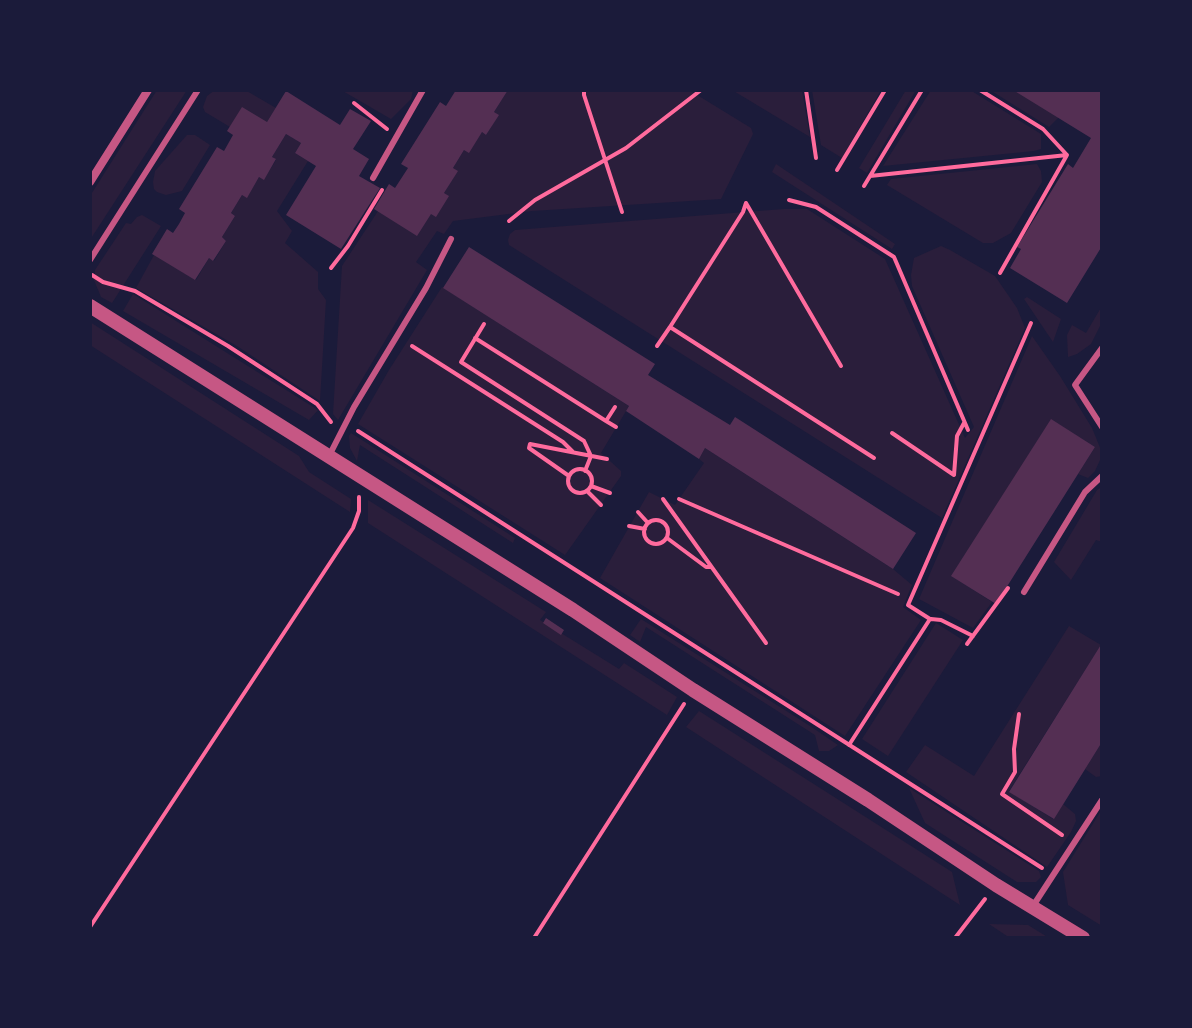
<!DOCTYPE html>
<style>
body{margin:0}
#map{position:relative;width:1192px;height:1028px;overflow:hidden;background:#1b1b3a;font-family:Overpass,sans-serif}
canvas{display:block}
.frame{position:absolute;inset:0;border:92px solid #1b1b3a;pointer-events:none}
</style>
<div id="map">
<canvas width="1192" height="1028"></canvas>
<div class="frame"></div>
</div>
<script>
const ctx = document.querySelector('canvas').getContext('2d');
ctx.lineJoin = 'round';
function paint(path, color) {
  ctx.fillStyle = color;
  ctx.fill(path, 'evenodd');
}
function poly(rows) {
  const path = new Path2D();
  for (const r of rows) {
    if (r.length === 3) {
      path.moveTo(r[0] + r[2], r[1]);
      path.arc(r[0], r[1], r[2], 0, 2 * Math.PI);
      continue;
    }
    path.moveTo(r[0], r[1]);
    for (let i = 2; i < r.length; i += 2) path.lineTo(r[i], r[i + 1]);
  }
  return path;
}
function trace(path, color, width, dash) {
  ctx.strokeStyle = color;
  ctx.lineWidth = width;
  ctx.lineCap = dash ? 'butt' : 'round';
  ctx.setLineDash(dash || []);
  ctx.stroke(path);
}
const green = poly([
 [157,90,187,90,90,240,90,196],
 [215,90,245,90,276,108,267,122,230,127,205,112,203,107,207,96],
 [341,90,413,90,411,99,391,119],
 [508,90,689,90,751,128,753,134,721,199,532,211,453,221,444,234,437,231,416,262,427,270,338,420,333,414,342,266,378,211,431,214,448,196,444,193,457,171,453,168,464,150,482,132,486,135,498,115,494,112],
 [732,90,802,90,810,137],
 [812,90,881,90,842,158,821,145],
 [906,90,916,90,867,173,859,168],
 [931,90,970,90,1041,134,1041,149,1034,151,883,166],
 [990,90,1016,90,1060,116,1049,127],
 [286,134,301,143,295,153,308,161,277,211,292,231,285,243,318,272,318,289,326,300,320,401,237,346,136,288,154,255,196,280,209,258,214,261,226,241,222,237,235,216,231,213,242,195,247,197,259,177,264,179,276,160,272,157],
 [187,135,195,135,210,145,182,191,166,195,157,192,154,189,153,182,155,171],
 [776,164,895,244,892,249,772,172],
 [1037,164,1041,171,1042,182,1011,233,993,243,983,243,887,185,891,179],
 [784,209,807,209,885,259,965,438,974,427,912,286,911,275,914,258,941,246,950,250,995,276,1017,308,1025,328,942,518,509,245,508,240,510,234,515,230],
 [142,215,161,226,112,303,101,297,94,280,95,270,126,223,131,224,137,217],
 [442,287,629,406,601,453,621,471,621,476,565,555,358,424,389,370],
 [133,294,318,410,309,420,123,311],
 [1027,297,1061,319,1053,342,1024,299],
 [1102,306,1102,322,1091,344,1077,354,1068,357,1067,335,1072,325,1086,333],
 [90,322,299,456,309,472,351,499,350,512,90,345],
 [1032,336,1060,376,1092,428,1101,450,1100,460,1095,471,1088,478,1078,474,1095,447,1051,420,952,576,992,602,973,628,919,599],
 [351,433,515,538,513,543,360,445,357,461,350,448,349,436],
 [705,448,893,569,912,585,903,607,921,620,845,736,600,578,649,492,675,505,704,463,699,459],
 [1102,487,1102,542,1096,540,1071,580,1054,562,1097,490],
 [368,500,546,612,540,620,619,669,624,663,677,697,667,715,368,523],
 [641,619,810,726,838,745,829,751,819,751,815,735,646,627,640,642,630,635],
 [936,623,963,640,888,756,862,739],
 [1069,626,1101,645,1009,791,1053,819,1063,804,1075,814,1076,821,1071,832,1047,867,906,772,925,745,974,776],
 [699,711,952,872,960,905,686,727],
 [1102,742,1102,776,1096,777,1085,769],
 [909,788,1039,871,1041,877,1036,882,1017,882,925,823],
 [1102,809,1102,926,1068,905,1063,872],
 [989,924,1028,925,1049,938,1010,938]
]);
const building = poly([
 [456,90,508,90,494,112,499,115,486,135,482,132,469,153,464,150,453,168,458,171,444,193,449,196,436,217,431,214,417,236,374,209,389,184,395,188,408,168,401,164,440,102,446,106],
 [1013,90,1102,90,1102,246,1067,303,1010,268,1021,249,1017,247,1068,164,1073,168,1091,138],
 [286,91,340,125,350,109,371,121,353,149,369,159,359,176,380,188,341,249,286,215,316,166,295,153,301,143,286,134,272,157,276,159,264,180,259,177,247,198,242,195,231,213,235,216,222,237,226,241,213,261,209,258,195,280,152,254,167,229,173,233,179,224,185,213,179,209,217,147,224,151,233,135,227,131,242,107,267,122],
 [469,247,655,364,648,375,730,425,735,417,916,533,893,569,705,448,699,459,626,411,629,406,443,288],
 [1051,419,1095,447,996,604,951,576],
 [546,618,564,630,561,635,543,623],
 [1102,643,1102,742,1054,819,1009,792]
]);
const path = poly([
 [584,90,584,95,622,212],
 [806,90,816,158],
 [980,90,1043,129,1067,155,1000,273],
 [354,103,387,129],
 [837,170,885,90],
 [870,176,1067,155],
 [864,186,922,90],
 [789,200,816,207,894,257,968,430],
 [746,203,841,366],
 [509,221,535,200,626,148,701,90],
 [331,268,348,246,382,190],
 [92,275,103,282,135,291,228,346,317,404,331,422],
 [484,324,461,362,584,441,591,456,585,471],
 [670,327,743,212,746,203],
 [475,338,606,421,615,407],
 [412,346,563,442,573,452],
 [657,346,670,327,874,458],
 [606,421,616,427],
 [358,431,1042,868],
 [892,433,954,475,957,436,964,423],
 [580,481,12],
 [569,476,529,448,530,444,607,459],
 [591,486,610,493],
 [587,491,601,505],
 [663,499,766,643],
 [679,499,898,594],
 [638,512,648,523],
 [656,532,12],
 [629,526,645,529],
 [667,538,706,567,711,567],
 [931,619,941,620,973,636],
 [967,644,1008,588],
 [1019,714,1014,749,1015,772,1002,794,1062,835],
 [849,745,930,619,908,605,1031,323],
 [90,927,353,528,359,511,359,497],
 [534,938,684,704],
 [955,938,985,899]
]);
const service = poly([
 [373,178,423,90],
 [90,260,198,90],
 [1102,348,1075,385,1102,427],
 [329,456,354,407,426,288,451,239],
 [1024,592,1085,492,1102,476],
 [1033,906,1102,800]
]);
const minor = poly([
 [90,182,148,90]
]);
const tertiary = poly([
 [90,306,573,610,693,690,868,800,996,885,1083,938]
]);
paint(green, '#2a1e3b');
paint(building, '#542f53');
trace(path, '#ff6b9d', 4);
trace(service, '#c65784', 6);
trace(minor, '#c65784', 8);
trace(tertiary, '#c65784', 14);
</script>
